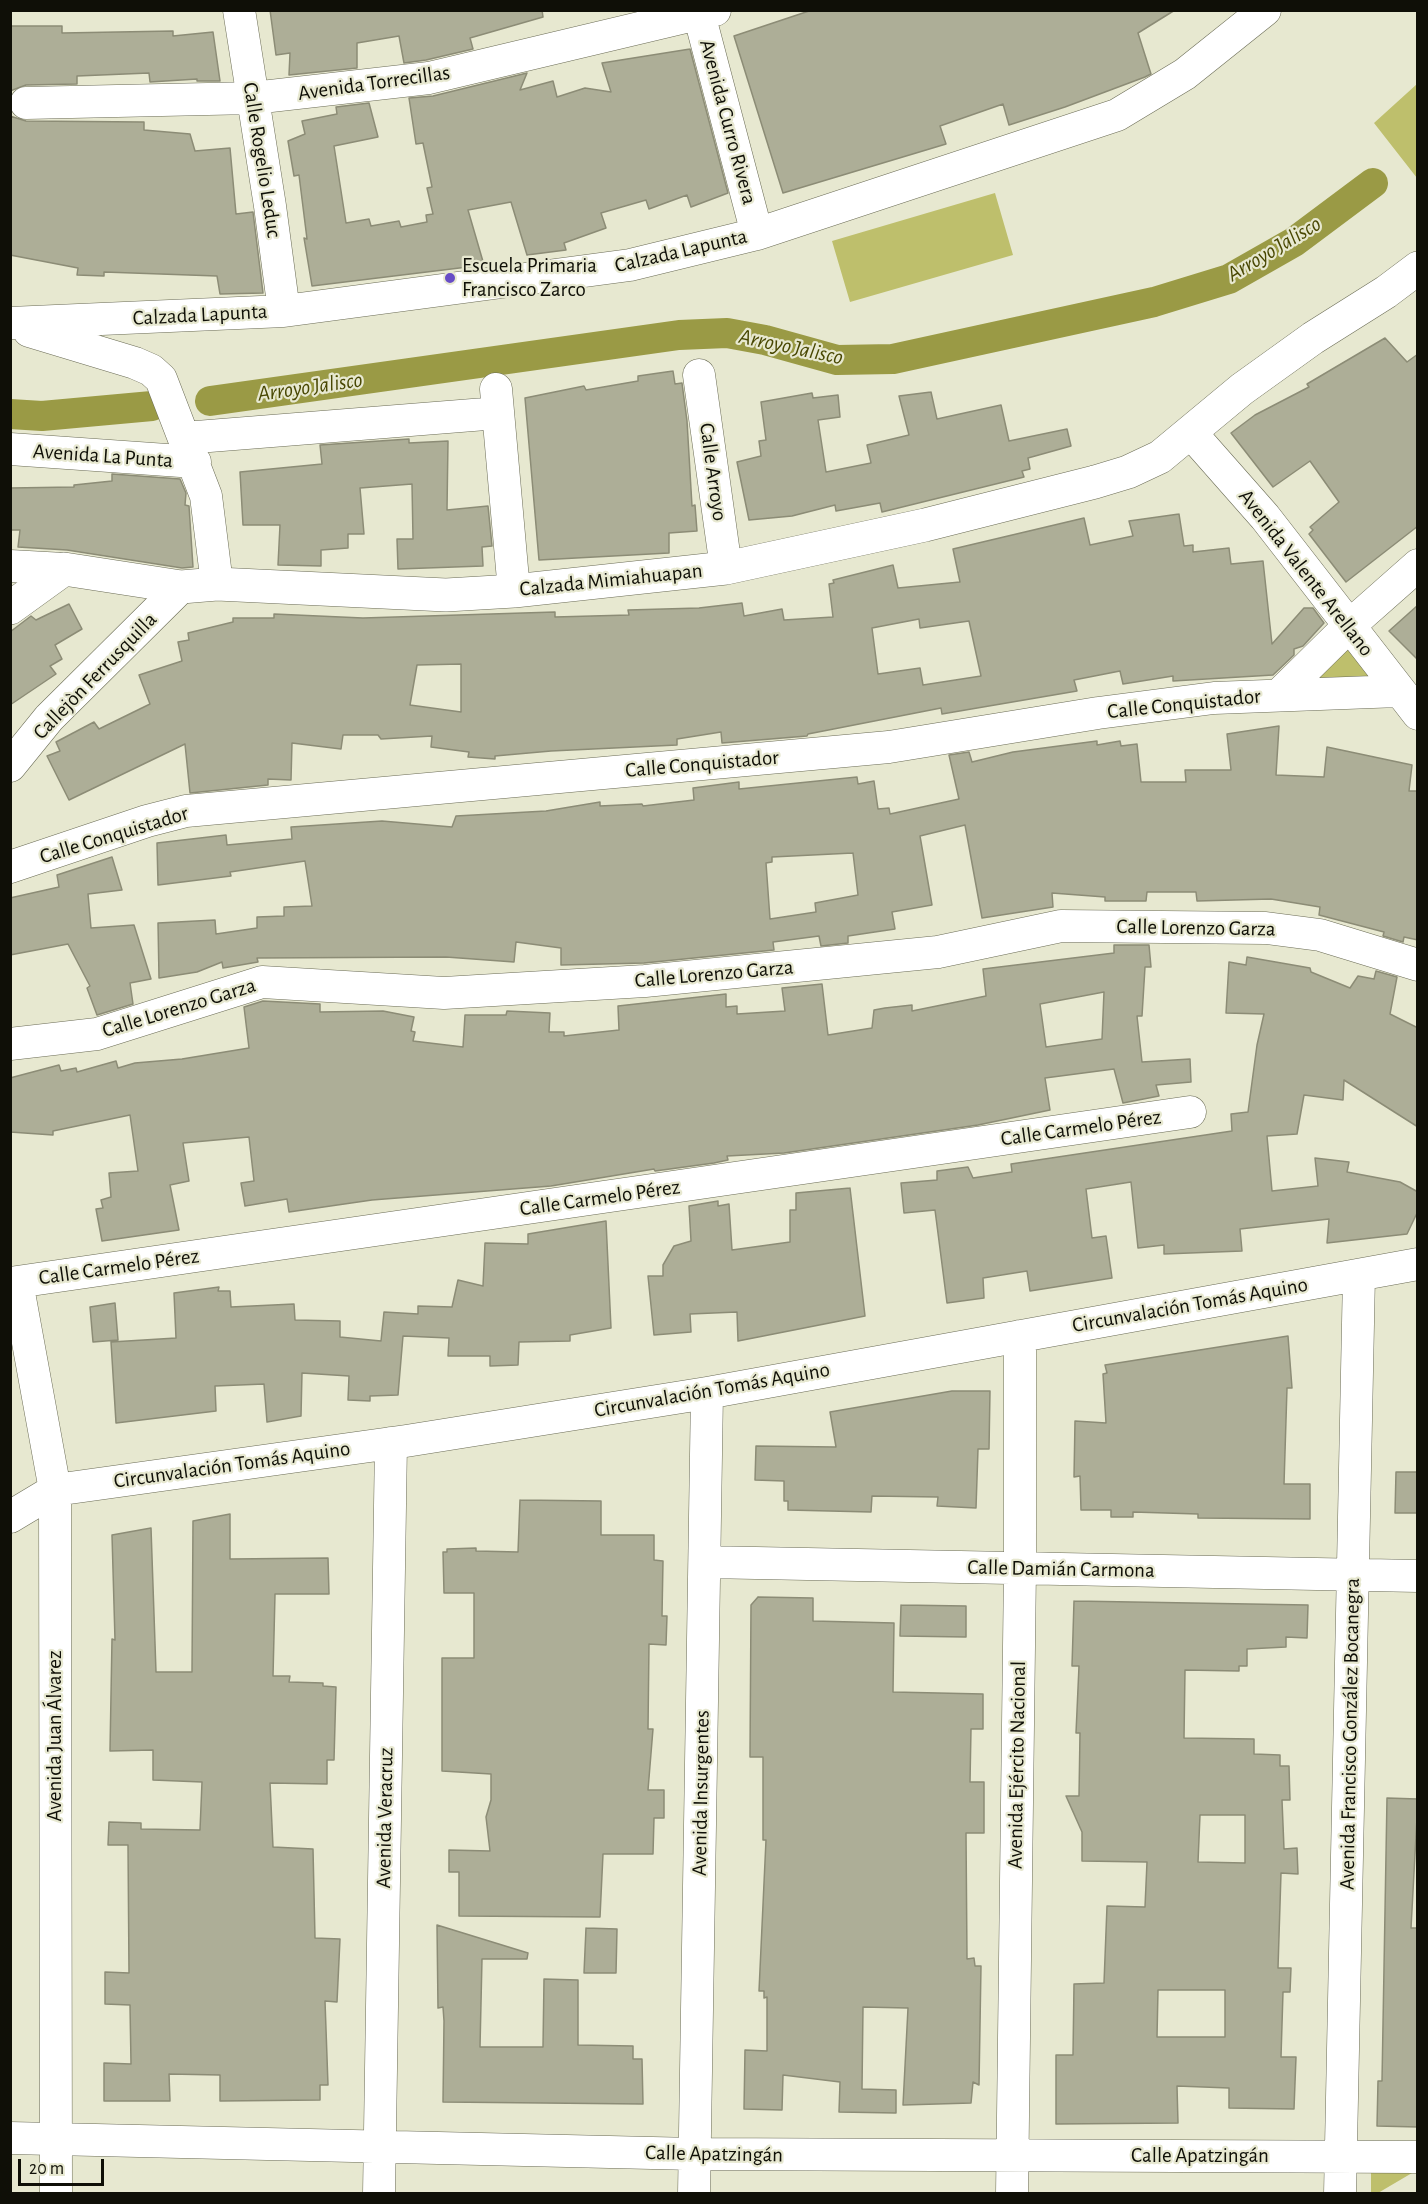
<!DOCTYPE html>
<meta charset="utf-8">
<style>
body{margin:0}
#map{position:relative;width:1428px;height:2204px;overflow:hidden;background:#e7e8d0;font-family:"Alegreya Sans",sans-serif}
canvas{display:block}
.frame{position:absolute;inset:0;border:12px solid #0f0f07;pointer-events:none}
.scale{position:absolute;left:18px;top:2159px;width:86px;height:27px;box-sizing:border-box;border:3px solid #0f0f07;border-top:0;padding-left:8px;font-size:18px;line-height:21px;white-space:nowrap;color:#0f0f07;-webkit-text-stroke:4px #e7e8d0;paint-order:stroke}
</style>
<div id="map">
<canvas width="1428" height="2204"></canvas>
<div class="frame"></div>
<div class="scale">20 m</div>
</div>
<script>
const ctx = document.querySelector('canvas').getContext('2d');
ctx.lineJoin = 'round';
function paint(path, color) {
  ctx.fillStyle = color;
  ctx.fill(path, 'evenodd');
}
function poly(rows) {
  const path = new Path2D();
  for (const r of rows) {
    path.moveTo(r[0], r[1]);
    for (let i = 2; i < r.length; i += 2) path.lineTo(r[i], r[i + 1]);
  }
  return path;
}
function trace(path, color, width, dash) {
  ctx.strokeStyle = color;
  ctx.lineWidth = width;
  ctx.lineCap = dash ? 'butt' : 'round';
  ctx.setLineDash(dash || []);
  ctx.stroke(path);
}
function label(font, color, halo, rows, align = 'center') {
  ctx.font = font + ' "Alegreya Sans",sans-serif';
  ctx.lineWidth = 4.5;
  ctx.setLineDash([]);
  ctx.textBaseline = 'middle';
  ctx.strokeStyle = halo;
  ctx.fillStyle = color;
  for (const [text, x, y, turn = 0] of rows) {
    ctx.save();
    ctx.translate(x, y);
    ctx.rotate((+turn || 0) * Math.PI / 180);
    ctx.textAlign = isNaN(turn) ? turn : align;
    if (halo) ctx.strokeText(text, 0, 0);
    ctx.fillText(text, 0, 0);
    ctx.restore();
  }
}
const green = poly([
 [1417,84,1417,178,1374,123],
 [995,193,1013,255,850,302,832,241],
 [1346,646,1375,682,1307,683],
 [1371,2173,1412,2173,1378,2193,1371,2194]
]);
const canal = poly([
 [210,401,679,335,727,333,765,340,837,360,893,359,1154,302,1229,279,1294,242,1373,183],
 [10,414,42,416,152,406]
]);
const building = poly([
 [270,10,542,10,543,17,470,38,473,49,426,60,404,63,399,36,357,43,357,68,289,75,290,53,276,55,270,10],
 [812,10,1175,10,1138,33,1151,74,1145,77,1065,107,1009,125,1003,104,940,126,946,144,783,193,734,36,812,10],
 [10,26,62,26,62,33,173,31,173,36,213,32,220,81,197,81,197,79,150,82,149,73,77,76,77,84,26,85,10,91,10,26],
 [690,49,728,193,691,207,687,195,649,209,646,200,601,213,606,228,564,243,566,250,527,255,511,202,468,210,484,265,312,286,304,238,307,239,299,175,294,176,288,141,305,134,302,121,337,114,336,107,369,103,378,137,334,146,346,223,369,219,371,226,399,221,401,227,427,222,426,215,433,214,427,188,432,187,423,143,416,144,409,98,433,96,527,73,520,90,553,81,557,97,585,88,611,92,602,63,690,49],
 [10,116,26,121,144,122,144,130,190,134,195,151,230,148,236,214,253,212,263,293,220,294,217,276,104,272,104,276,77,275,78,268,10,255,10,116],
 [1385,338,1407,362,1418,354,1418,526,1346,582,1309,534,1313,530,1310,527,1339,502,1310,461,1273,487,1231,433,1255,415,1309,387,1307,384,1385,338],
 [673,371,675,384,682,383,687,421,692,506,695,505,697,531,669,533,669,553,539,560,525,398,584,386,586,390,638,381,638,376,673,371],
 [931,392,937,419,1001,405,1009,441,1067,429,1071,446,1028,458,1030,469,1022,471,1024,477,882,512,880,503,836,511,835,505,792,516,749,520,737,462,761,456,759,441,766,440,761,402,812,393,813,398,838,395,840,417,818,420,826,472,871,463,867,445,909,435,899,396,931,392],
 [409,439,409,443,448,441,447,510,488,506,492,546,482,547,483,566,398,569,397,539,413,539,412,484,360,488,364,534,348,534,348,548,321,550,321,566,278,565,280,525,243,525,240,472,322,464,320,445,409,439],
 [112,474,180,479,186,493,185,505,189,506,193,567,182,568,67,550,18,547,20,530,10,530,10,488,74,487,74,485,112,481,112,474],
 [1179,514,1184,546,1193,545,1193,552,1229,548,1231,564,1263,561,1272,644,1304,608,1313,608,1324,623,1303,646,1294,649,1294,655,1273,675,1173,681,1173,676,1123,684,1120,671,1074,680,1077,691,942,714,941,708,808,734,807,736,722,743,721,732,677,739,677,745,551,751,495,756,495,759,468,757,469,752,431,747,432,736,381,739,378,735,343,735,341,749,292,743,291,780,268,779,268,785,190,793,185,744,69,800,47,756,60,751,56,742,94,722,99,729,150,704,139,675,182,661,178,642,189,640,188,633,233,622,233,618,274,618,274,614,363,618,555,612,555,617,629,615,628,610,699,608,742,603,744,616,782,609,784,620,833,617,829,584,834,583,833,580,893,565,898,588,960,582,953,549,1084,518,1090,545,1133,536,1129,521,1179,514],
 [919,619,920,628,969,621,981,676,923,685,920,668,878,674,872,628,919,619],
 [461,664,461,712,410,705,417,665,461,664],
 [69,604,82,629,55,645,62,659,50,666,56,674,10,705,10,632,31,616,36,620,69,604],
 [1418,605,1418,660,1389,631,1418,605],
 [1279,726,1276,775,1324,777,1327,747,1412,765,1409,791,1418,791,1418,940,1404,937,1403,942,1383,936,1384,932,1319,915,1320,907,1271,899,1197,901,1196,892,1147,892,1146,901,1105,901,1105,897,1052,893,1053,907,982,918,965,825,920,836,932,905,892,912,895,929,848,936,848,943,821,946,819,936,773,942,774,950,644,963,561,965,561,948,516,942,514,962,446,957,257,958,258,962,223,968,222,962,197,972,159,978,158,923,215,920,216,934,257,928,257,917,284,916,284,907,312,906,305,861,230,872,231,876,158,885,157,843,226,835,227,845,292,839,291,827,382,821,452,827,456,816,546,811,600,802,600,806,642,804,643,806,694,800,693,788,739,782,739,789,857,777,858,784,874,781,878,809,889,808,890,814,959,799,949,755,969,752,972,762,1013,752,1097,741,1097,745,1120,741,1121,746,1137,744,1141,782,1186,782,1185,770,1231,770,1227,734,1279,726],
 [853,853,858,895,815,903,816,912,770,919,766,863,772,862,772,857,853,853],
 [112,857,122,890,88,894,91,928,134,925,151,979,130,983,133,1004,97,1015,87,988,90,986,68,944,10,955,10,898,59,887,57,875,112,857],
 [1114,945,1149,945,1151,967,1145,967,1142,1016,1137,1016,1142,1062,1190,1059,1191,1082,1156,1085,1159,1096,1123,1103,1114,1069,1045,1078,1050,1110,978,1125,784,1153,727,1156,728,1160,714,1163,655,1171,654,1169,551,1186,372,1200,289,1212,287,1199,245,1206,241,1183,254,1181,249,1137,183,1143,189,1181,170,1185,179,1230,102,1241,96,1209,103,1208,101,1200,111,1197,109,1173,138,1171,130,1115,53,1131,53,1135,10,1132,10,1078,59,1065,61,1071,76,1068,77,1072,116,1061,118,1068,135,1063,182,1059,249,1048,244,1007,263,1001,320,1004,320,1012,383,1011,414,1017,411,1031,415,1032,413,1041,463,1047,465,1015,506,1015,507,1011,550,1013,549,1032,564,1032,564,1036,619,1030,618,1006,726,994,726,1007,737,1006,737,1014,785,1011,782,988,822,984,828,1035,872,1028,874,1010,885,1008,912,1005,912,1011,986,996,983,969,1114,953,1114,945],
 [1104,992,1102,1039,1046,1047,1040,1004,1104,992],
 [1247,957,1310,968,1311,972,1350,988,1358,976,1374,979,1376,971,1397,977,1390,1014,1418,1028,1418,1127,1344,1080,1343,1100,1304,1095,1297,1134,1267,1136,1272,1191,1318,1186,1315,1158,1349,1162,1347,1172,1400,1182,1418,1192,1418,1211,1407,1234,1327,1243,1329,1219,1240,1229,1242,1251,1164,1254,1164,1245,1138,1248,1131,1182,1086,1189,1092,1238,1106,1236,1112,1278,1030,1291,1027,1271,983,1278,984,1298,947,1303,935,1210,904,1213,901,1183,937,1180,937,1171,968,1167,973,1178,1012,1172,1011,1164,1232,1131,1231,1114,1248,1112,1257,1045,1264,1014,1226,1013,1229,962,1246,965,1247,957],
 [850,1188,865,1316,738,1341,737,1312,690,1314,691,1332,654,1335,648,1276,663,1276,663,1265,674,1246,691,1241,689,1206,718,1201,718,1206,729,1204,732,1250,790,1242,790,1210,796,1210,796,1193,850,1188],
 [606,1221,611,1328,570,1335,570,1341,519,1342,518,1365,490,1366,490,1356,448,1356,449,1338,403,1336,398,1395,370,1396,370,1401,348,1400,349,1376,302,1373,301,1416,267,1422,264,1384,215,1386,216,1411,116,1423,111,1342,176,1338,174,1293,219,1287,218,1291,230,1291,231,1307,294,1304,295,1320,340,1321,340,1337,381,1341,384,1312,418,1314,418,1306,452,1307,458,1280,483,1286,485,1243,528,1244,528,1234,606,1221],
 [115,1303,118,1340,93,1342,90,1307,115,1303],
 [1288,1336,1292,1388,1287,1388,1284,1484,1310,1484,1310,1519,1198,1518,1198,1514,1133,1512,1133,1517,1111,1517,1111,1510,1081,1510,1080,1476,1074,1477,1075,1421,1106,1423,1103,1374,1107,1373,1105,1365,1288,1336],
 [952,1391,990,1391,989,1449,978,1449,976,1508,937,1506,938,1497,872,1496,871,1512,788,1510,788,1501,784,1501,784,1481,755,1480,756,1446,836,1447,830,1412,952,1391],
 [1396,1472,1418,1472,1418,1513,1395,1513,1396,1472],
 [520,1500,601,1501,601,1535,654,1535,654,1560,663,1561,662,1616,667,1616,666,1645,649,1644,648,1729,653,1729,648,1790,664,1790,664,1818,654,1818,653,1854,603,1854,600,1917,459,1916,459,1872,449,1872,449,1850,490,1851,486,1817,491,1800,491,1774,442,1771,442,1658,474,1658,474,1593,444,1593,443,1552,447,1552,447,1549,476,1548,476,1551,518,1552,520,1500],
 [230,1514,230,1559,328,1558,329,1594,275,1594,273,1676,290,1676,289,1682,323,1683,323,1686,336,1687,334,1760,327,1760,327,1784,270,1783,273,1847,313,1849,315,1938,340,1939,337,2002,325,2001,328,2085,320,2085,320,2100,220,2101,220,2075,169,2074,170,2101,104,2101,104,2063,131,2064,130,2005,105,2004,105,1972,129,1973,128,1845,108,1845,109,1822,141,1823,141,1829,200,1830,202,1782,153,1780,153,1750,110,1751,112,1639,115,1640,112,1535,151,1528,156,1672,192,1672,193,1521,230,1514],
 [758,1597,813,1598,813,1621,894,1623,893,1692,983,1694,983,1729,971,1729,970,1782,984,1782,984,1833,966,1833,967,1959,974,1958,975,1966,981,1966,979,2085,973,2082,971,2103,903,2105,908,2008,863,2007,862,2089,896,2090,896,2113,839,2112,840,2082,783,2075,782,2110,744,2109,745,2050,767,2051,767,1997,764,1998,764,1991,759,1991,766,1840,763,1840,763,1757,750,1757,751,1605,758,1597],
 [1074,1601,1308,1605,1307,1638,1286,1637,1286,1647,1247,1649,1247,1666,1239,1666,1239,1671,1185,1670,1184,1738,1254,1739,1254,1754,1280,1755,1280,1766,1289,1766,1290,1800,1282,1800,1284,1849,1297,1848,1298,1874,1281,1873,1278,1968,1291,1968,1290,1992,1283,1992,1281,2057,1296,2057,1294,2109,1229,2108,1229,2088,1177,2086,1178,2123,1056,2124,1056,2055,1073,2055,1074,1984,1104,1983,1107,1906,1145,1907,1147,1862,1082,1861,1082,1832,1066,1796,1079,1796,1080,1733,1076,1733,1079,1666,1072,1666,1074,1601],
 [1200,1815,1245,1815,1245,1863,1198,1862,1200,1815],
 [1158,1990,1225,1990,1225,2037,1157,2037,1158,1990],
 [901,1605,966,1606,966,1637,900,1636,901,1605],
 [1387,1798,1418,1799,1411,1928,1418,1928,1418,2127,1377,2126,1378,2081,1382,2081,1387,1798],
 [437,1925,528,1953,527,1959,482,1959,480,2047,543,2047,544,1979,578,1980,578,2045,633,2046,633,2059,642,2059,643,2104,443,2102,444,2021,443,2007,438,2008,437,1925],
 [586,1928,617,1929,616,1973,584,1973,586,1928]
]);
const street = poly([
 [239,10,270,206,284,311],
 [698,10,757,234],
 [26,103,253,98,429,78,715,10],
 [10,323,284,311,630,265,757,234,1117,115,1185,74,1265,10],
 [29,331,135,363,151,370,161,379,206,496,217,584],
 [699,375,726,568],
 [496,389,514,591],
 [1191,433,1265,517,1418,714],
 [184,438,498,413],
 [10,449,195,462],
 [10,566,64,569],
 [1279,695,1349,626,1418,565],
 [10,766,49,718,181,587],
 [10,867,147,821,186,811,889,747,1098,713,1214,698,1399,691],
 [10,1044,97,1034,262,982,444,993,645,981,938,952,1061,926,1266,928,1320,935,1418,965],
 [17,1282,55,1490,56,2194],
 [10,1283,1190,1112],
 [10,1517,55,1490,406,1441,707,1393,1418,1264],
 [705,1562,1418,1576],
 [10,2138,695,2154,1418,2157],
 [379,2194,391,1443],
 [694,2194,707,1393],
 [1012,2194,1020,1568,1020,1336],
 [1340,2194,1359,1275]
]);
const secondary = poly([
 [10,608,64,569,181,587,217,584,446,595,514,591,726,568,925,525,1095,482,1128,472,1160,457,1242,389,1313,338,1386,292,1418,268]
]);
const markers = [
 [450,278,6,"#684dc6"]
];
const streetNames = [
 ["Avenida Torrecillas",374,83,-8],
 ["Avenida Curro Rivera",728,122,75],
 ["Calle Rogelio Leduc",262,160,81],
 ["Calzada Lapunta",681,251,-13],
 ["Calzada Lapunta",200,315,-3],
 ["Avenida La Punta",103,456,4],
 ["Calle Arroyo",713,472,82],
 ["Avenida Valente Arellano",1306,573,52],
 ["Calzada Mimiahuapan",611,580,-6],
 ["Callejòn Ferrusquilla",95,676,-46],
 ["Calle Conquistador",1184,704,-6],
 ["Calle Conquistador",702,764,-5],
 ["Calle Conquistador",114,835,-17],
 ["Calle Lorenzo Garza",1196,928,1],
 ["Calle Lorenzo Garza",714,974,-5],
 ["Calle Lorenzo Garza",179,1008,-17],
 ["Calle Carmelo Pérez",1081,1128,-8],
 ["Calle Carmelo Pérez",600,1198,-8],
 ["Calle Carmelo Pérez",119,1267,-8],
 ["Circunvalación Tomás Aquino",1190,1305,-10],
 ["Circunvalación Tomás Aquino",712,1390,-10],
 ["Circunvalación Tomás Aquino",232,1465,-8],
 ["Calle Damián Carmona",1061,1569,1],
 ["Avenida Francisco González Bocanegra",1350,1734,-89],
 ["Avenida Juan Álvarez",55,1736,-90],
 ["Avenida Ejército Nacional",1017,1765,-89],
 ["Avenida Insurgentes",701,1793,-89],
 ["Avenida Veracruz",385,1818,-89],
 ["Calle Apatzingán",714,2154,1],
 ["Calle Apatzingán",1200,2156]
];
const poiNames = [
 ["Escuela Primaria",462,266],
 ["Francisco Zarco",462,290]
];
const waterNames = [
 ["Arroyo Jalisco",1274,249,-31],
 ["Arroyo Jalisco",791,347,12],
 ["Arroyo Jalisco",310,387,-8]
];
paint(green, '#bebf6c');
trace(canal, '#9a9a45', 30);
paint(building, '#adae97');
trace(building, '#8c8c76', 1.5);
trace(street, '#6b6c56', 33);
trace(secondary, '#6b6c56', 34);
trace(street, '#fff', 32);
trace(secondary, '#fff', 33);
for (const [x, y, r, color] of markers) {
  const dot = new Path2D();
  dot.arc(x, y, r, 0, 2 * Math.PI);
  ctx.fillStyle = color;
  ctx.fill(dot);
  trace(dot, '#e7e8d0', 2);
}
label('21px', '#0f0f07', '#e7e8d0', streetNames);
label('21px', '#0f0f07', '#e7e8d0', poiNames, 'left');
label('italic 22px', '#484702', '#e7e8d0', waterNames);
</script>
